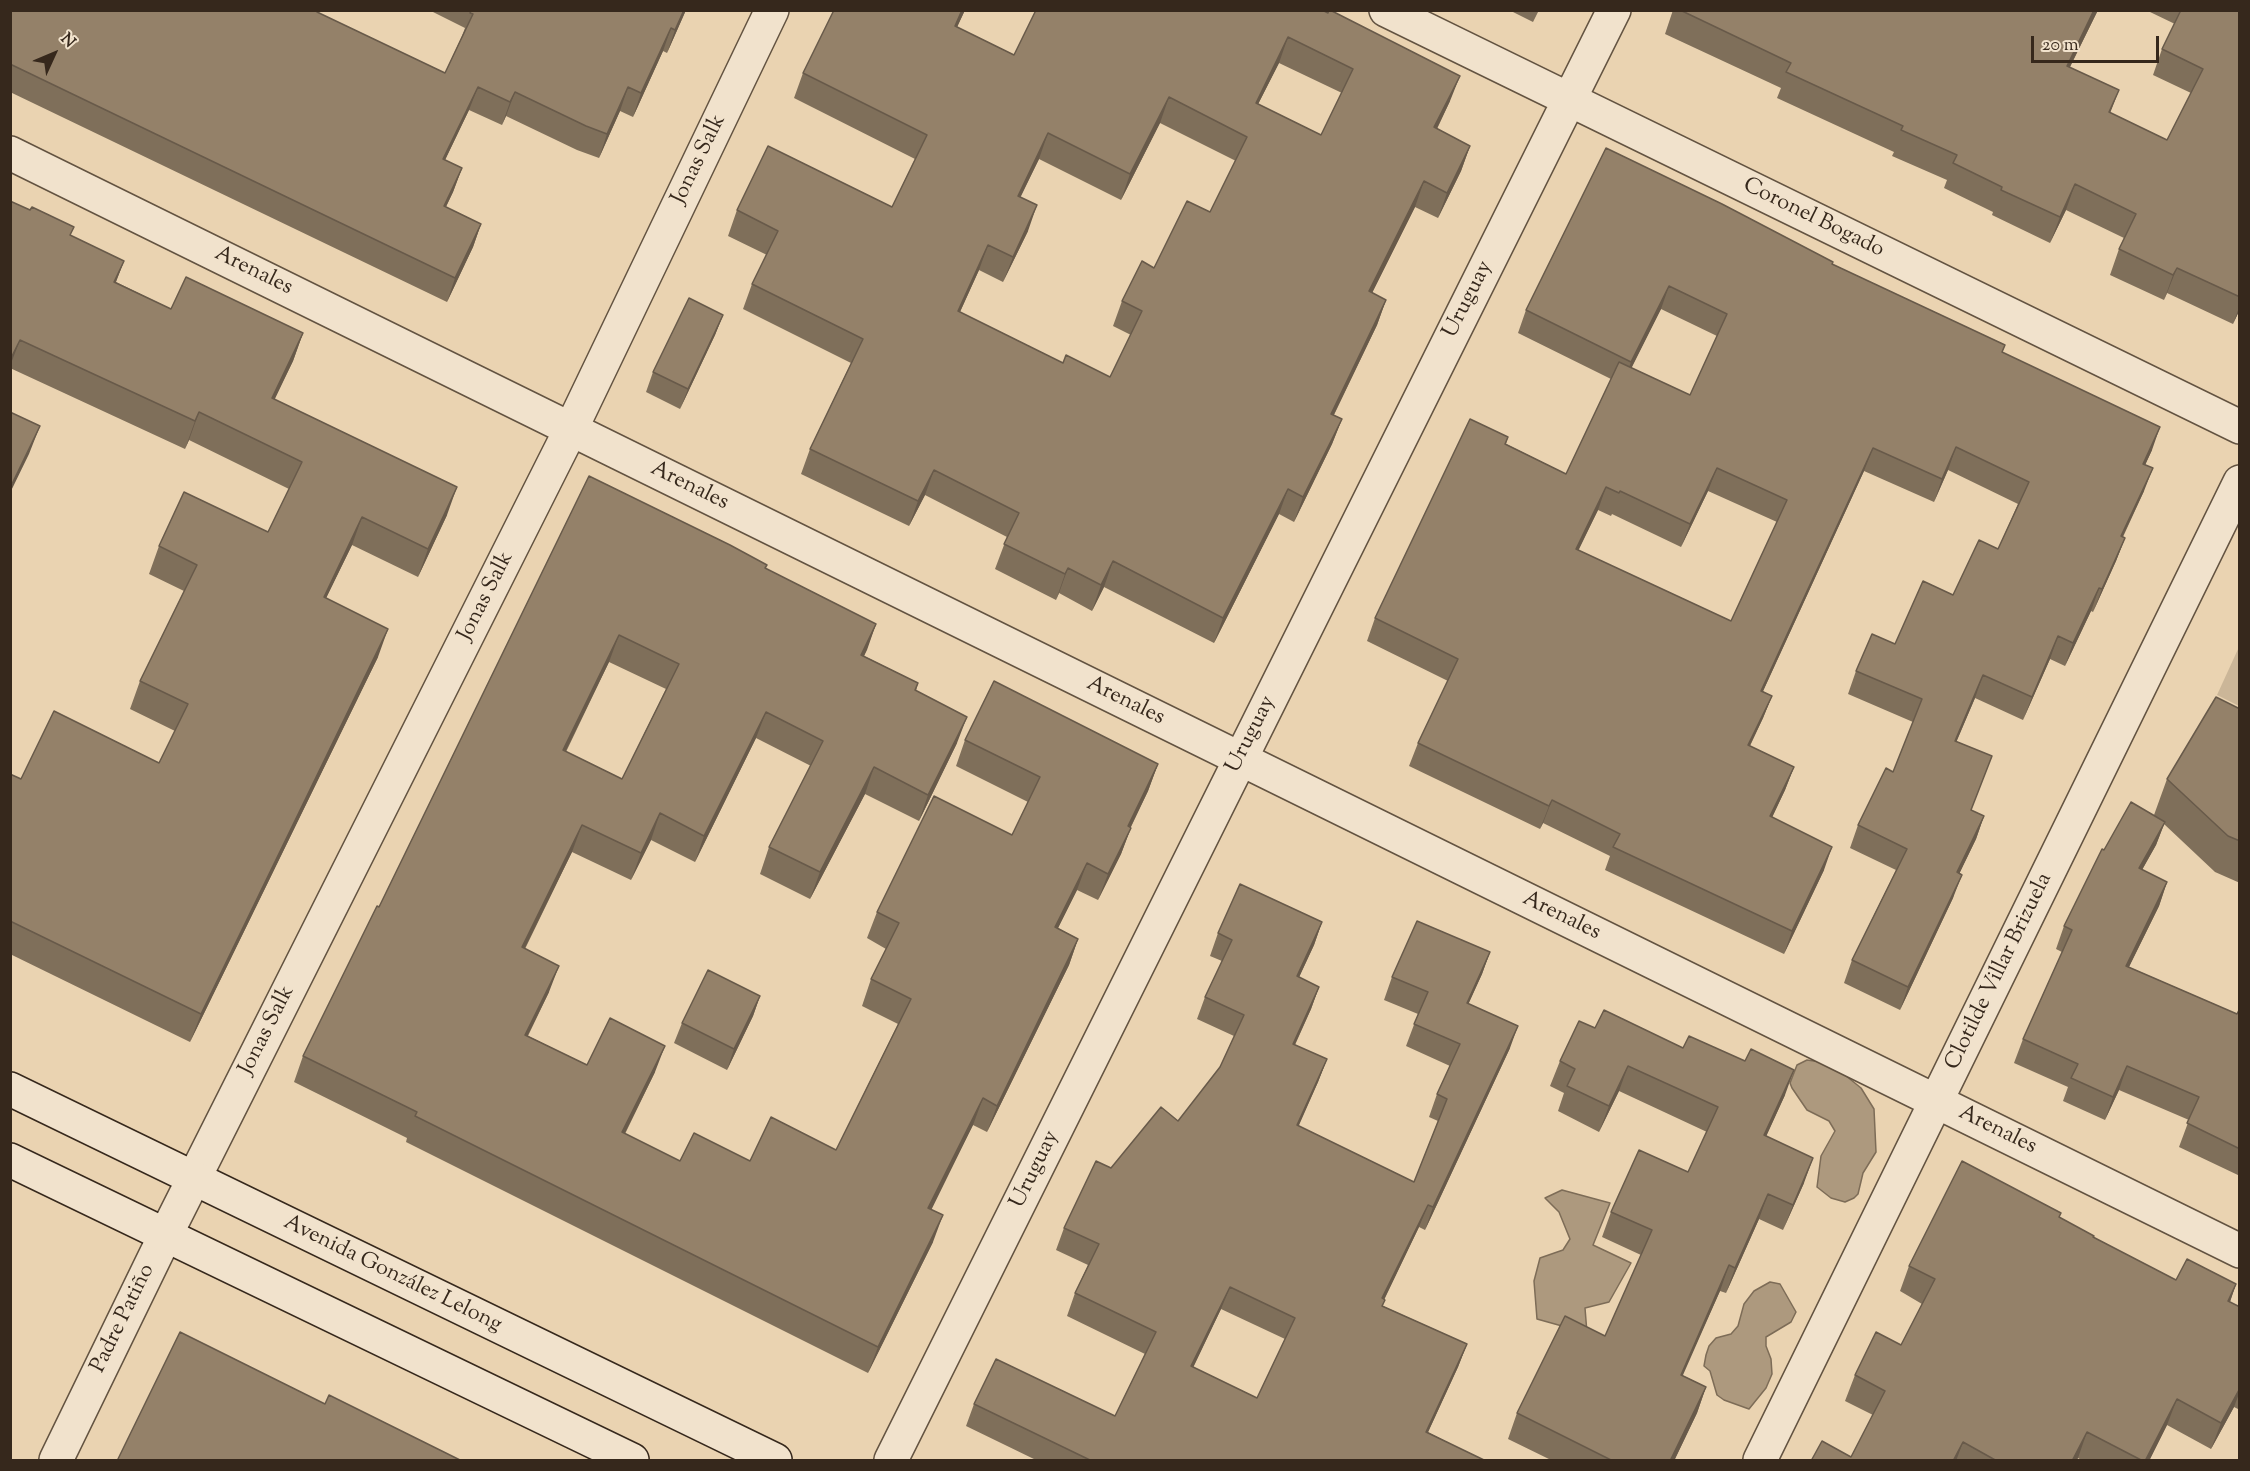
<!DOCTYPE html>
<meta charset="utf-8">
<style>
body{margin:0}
#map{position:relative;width:2250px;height:1471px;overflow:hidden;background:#ead3b1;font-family:"Sorts Mill Goudy",serif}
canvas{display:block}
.frame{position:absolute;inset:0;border:12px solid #36281c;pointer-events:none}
.north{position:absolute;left:24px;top:24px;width:60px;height:60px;-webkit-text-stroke:4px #f1e2cc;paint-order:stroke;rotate:46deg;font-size:16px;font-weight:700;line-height:24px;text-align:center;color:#36281c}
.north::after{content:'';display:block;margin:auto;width:21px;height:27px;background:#36281c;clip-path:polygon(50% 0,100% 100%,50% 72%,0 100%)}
.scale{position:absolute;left:2031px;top:36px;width:128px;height:27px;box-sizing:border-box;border:3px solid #36281c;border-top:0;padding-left:8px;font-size:18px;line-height:21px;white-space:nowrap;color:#36281c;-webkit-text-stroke:4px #f1e2cc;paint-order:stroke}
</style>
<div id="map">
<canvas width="2250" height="1471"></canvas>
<div class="frame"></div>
<div class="north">N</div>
<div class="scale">20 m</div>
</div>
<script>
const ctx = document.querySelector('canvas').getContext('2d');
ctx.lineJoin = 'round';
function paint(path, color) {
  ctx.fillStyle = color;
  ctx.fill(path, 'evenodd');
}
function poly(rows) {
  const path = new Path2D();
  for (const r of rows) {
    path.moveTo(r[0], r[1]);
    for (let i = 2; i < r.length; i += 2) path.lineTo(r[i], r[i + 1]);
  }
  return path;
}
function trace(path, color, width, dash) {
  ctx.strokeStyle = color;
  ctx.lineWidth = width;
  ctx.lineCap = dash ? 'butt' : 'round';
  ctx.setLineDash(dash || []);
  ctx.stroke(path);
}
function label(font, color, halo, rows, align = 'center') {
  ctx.font = font + ' "Sorts Mill Goudy",serif';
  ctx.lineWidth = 4.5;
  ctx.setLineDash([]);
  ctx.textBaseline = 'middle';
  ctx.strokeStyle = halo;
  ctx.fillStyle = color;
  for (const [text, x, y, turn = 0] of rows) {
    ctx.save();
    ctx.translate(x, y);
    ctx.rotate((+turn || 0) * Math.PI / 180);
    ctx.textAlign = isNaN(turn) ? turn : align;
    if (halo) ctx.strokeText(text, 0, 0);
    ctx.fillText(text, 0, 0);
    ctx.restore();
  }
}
const green = poly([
 [2239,647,2239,706,2217,695]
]);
const water = poly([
 [1807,1060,1821,1062,1840,1071,1861,1088,1874,1109,1876,1152,1863,1173,1858,1194,1854,1198,1845,1202,1831,1198,1817,1187,1821,1156,1835,1131,1829,1121,1807,1110,1792,1088,1790,1083,1797,1065,1807,1060],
 [1562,1190,1610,1203,1593,1245,1631,1263,1609,1302,1585,1308,1587,1333,1537,1319,1534,1281,1540,1258,1563,1250,1570,1239,1559,1212,1545,1198,1562,1190],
 [1770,1282,1780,1284,1796,1312,1791,1322,1766,1337,1766,1346,1771,1359,1772,1374,1766,1388,1749,1409,1724,1400,1717,1395,1710,1371,1704,1366,1706,1355,1709,1346,1716,1338,1731,1334,1738,1326,1744,1304,1754,1291,1770,1282]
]);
const street = poly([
 [1386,10,2240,427],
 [10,153,2240,1251],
 [56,1460,165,1236,571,429,772,10],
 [891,1460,1614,10],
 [1760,1460,2240,482]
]);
const secondary = poly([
 [10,1089,775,1460],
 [10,1160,632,1460]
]);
const wall = poly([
 [10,10,321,10,319,13,445,73,462,36,465,28,429,10,686,10,667,53,663,51,633,117,620,111,599,158,577,150,506,116,502,125,469,110,445,160,462,168,453,192,446,207,481,224,473,247,447,302,10,92],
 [965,10,957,27,1014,55,1322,10,1450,101,1437,129,1470,146,1461,171,1438,218,1415,207,1372,293,1386,300,1377,325,1334,415,1342,419,1332,444,1294,522,1279,514,1214,643,1104,587,1092,611,1059,593,1056,600,995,569,1007,537,925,495,909,526,801,474,810,449,851,363,743,309,752,284,767,255,728,236,737,210,892,207,915,159,794,98,803,73],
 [1279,63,1342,93,1321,135,1258,104],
 [1160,123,1236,161,1210,212,1122,301,1113,326,1131,335,1110,377,1063,363,960,312,979,270,1003,282,1028,231,1020,197,1039,159,1121,200],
 [1509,10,1539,10,1533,22],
 [1673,10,2098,10,2070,67,2111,113,2167,140,2191,93,2153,75,2162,49,2175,24,2150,12,2150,10,2240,10,2240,309,2233,324,2167,293,2164,300,2110,275,2119,249,2124,238,2066,210,2050,243,1992,215,1993,212,1944,188,1947,180,1892,156,1894,152,1777,98,1781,88,1665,34],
 [1606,148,1832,264,2005,345,2002,353,2152,450,2145,465,2144,491,2123,537,2125,538,2116,561,2093,612,2091,611,2065,666,2050,659,2023,720,1975,698,1956,742,1992,756,1971,810,1984,816,1976,839,1959,874,1953,898,1900,1010,1844,983,1852,960,1896,870,1850,848,1858,825,1893,772,1913,722,1848,694,1856,671,1895,644,1953,595,1998,549,2018,504,1948,470,1934,502,1864,471,1763,691,1772,696,1763,718,1750,746,1794,767,1785,790,1772,817,1824,870,1784,954,1605,870,1610,856,1543,823,1540,829,1409,766,1418,743,1448,681,1367,641,1375,618,1508,437,1506,444,1566,474,1611,379,1518,333,1526,310],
 [1661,309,1717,336,1690,395,1631,368],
 [1708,491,1777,522,1731,621,1578,550,1598,510,1611,516,1612,514,1681,547],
 [10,201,71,236,124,261,116,282,171,309,303,333,293,361,274,399,447,515,418,577,352,545,326,598,378,657,190,1042,10,954,10,774,21,779,159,763,175,731,130,709,140,681,184,591,149,574,159,546,268,532,289,489,189,440,185,449,10,368],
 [723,315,715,335,680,409,646,392,653,372],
 [589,476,765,568,876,624,864,656,918,683,916,691,957,743,919,821,865,794,810,899,760,874,769,847,811,766,756,738,695,862,651,840,631,880,572,852,525,949,549,992,528,1036,587,1065,655,1072,625,1134,680,1161,750,1161,836,1150,898,1024,862,1006,871,979,886,949,867,938,877,912,1012,835,1028,802,956,766,965,740,1158,764,1148,791,1131,827,1121,854,1098,900,1077,890,1058,928,1078,939,1069,965,987,1132,973,1125,942,1186,931,1209,933,1242,868,1373,406,1142,407,1138,294,1082,303,1056,379,907],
 [609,662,666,689,622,779,566,752],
 [2240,709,2240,883,2215,872,2164,824,2156,845,2142,870,2167,882,2159,906,2129,967,2237,1014,2240,1008,2240,1176,2179,1147,2189,1120,2119,1090,2105,1120,2063,1101,2068,1087,2014,1063,2023,1039,2062,952,2056,949,2064,926,2104,850,2154,815,2167,779],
 [1322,922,1314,945,1299,977,1319,987,1311,1009,1295,1045,1327,1059,1318,1082,1298,1126,1414,1182,1438,1121,1429,1117,1437,1094,1450,1066,1406,1046,1418,1014,1384,1000,1392,977,1490,952,1482,974,1468,1004,1510,1048,1425,1230,1419,1227,1384,1299,1383,1306,1467,1344,1458,1367,1428,1432,1484,1461,1038,1461,966,1426,974,1404,1115,1416,1145,1354,1067,1316,1075,1293,1088,1265,1056,1250,1064,1228,1111,1168,1178,1121,1220,1067,1234,1036,1197,1019,1205,997,1222,961,1210,956,1218,933],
 [1221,1309,1285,1339,1257,1398,1193,1367],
 [760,996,753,1016,727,1070,674,1043,682,1023],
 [1595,1028,1683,1048,1785,1095,1766,1136,1804,1183,1783,1230,1759,1219,1726,1293,1720,1291,1682,1375,1706,1387,1697,1413,1674,1461,1553,1461,1508,1439,1517,1413,1605,1336,1641,1255,1602,1237,1611,1212,1688,1172,1707,1132,1619,1091,1599,1132,1558,1111,1564,1093,1550,1086,1560,1061],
 [2061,1213,2059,1217,2093,1237,2176,1280,2236,1284,2230,1302,2240,1307,2240,1410,2234,1407,2211,1449,2167,1425,2149,1461,2083,1461,2078,1458,2076,1461,1811,1461,1851,1457,1873,1415,1845,1401,1855,1375,1901,1345,1922,1304,1900,1291,1909,1266]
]);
const shadedWall = poly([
 [684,10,686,10,667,53,675,30],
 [962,10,965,10,946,51,955,26],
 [2094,10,2098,10,2058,91,2067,66],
 [671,28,663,51,633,117,641,93],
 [1288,37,1279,63,1246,128,1256,103],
 [1460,76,1450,101,1425,153,1434,127],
 [478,87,469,110,434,183,443,159],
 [628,87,620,111,599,158,607,134],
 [2119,90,2109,116,2109,112],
 [515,92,506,116,502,125,510,102],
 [1169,97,1160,123,1121,200,1130,174],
 [1048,133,1039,159,1009,221,1018,196],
 [1470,146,1461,171,1438,218,1447,193],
 [462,168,453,192,435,229,444,206],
 [1424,181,1415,207,1360,317,1369,291],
 [2075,184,2066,210,2050,243,2060,217],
 [1037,205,1028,231,1003,282,1013,257],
 [481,224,473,247,447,302,455,278],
 [988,245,979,270,949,336,958,311],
 [124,261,113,289,114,282],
 [2177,268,2167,293,2164,300,2173,275],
 [1669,286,1661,309,1623,385,1631,362],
 [1386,300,1377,325,1322,439,1331,414],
 [2240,305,2240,309,2233,324],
 [723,315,715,335,680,409,688,389],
 [303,333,293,361,262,426,272,398],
 [20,340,10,366,10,360],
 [199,412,189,440,185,449,195,421],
 [1342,419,1332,444,1294,522,1303,497],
 [40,426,29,454,10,493,11,486],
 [2160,427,2152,450,2135,487,2143,464],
 [1956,447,1948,470,1934,502,1942,479],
 [1873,448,1864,471,1753,713,1761,691],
 [1717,468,1708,491,1681,547,1690,524],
 [2153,468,2144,491,2112,559,2121,536],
 [934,470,925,495,909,526,918,501],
 [457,487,447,515,418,577,428,549],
 [1606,487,1598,510,1568,572,1576,549],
 [1288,489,1279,514,1214,643,1223,618],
 [362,517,352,545,313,625,324,597],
 [2125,538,2116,561,2093,612,2102,589],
 [1113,561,1104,587,1092,611,1101,585],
 [1068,568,1059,593,1056,600,1065,574],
 [2099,588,2091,611,2065,666,2073,643],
 [876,624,867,650,851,682,861,655],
 [388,629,378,657,190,1042,201,1014],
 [619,635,609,662,553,777,563,750],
 [2058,636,2050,659,2023,720,2032,697],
 [1983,675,1975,698,1947,764,1955,741],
 [1772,696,1763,718,1739,768,1748,745],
 [766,712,756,738,695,862,704,836],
 [967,717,957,743,919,821,928,795],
 [1158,764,1148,791,1118,853,1128,826],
 [874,767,865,794,810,899,820,872],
 [1794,767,1785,790,1762,839,1770,816],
 [1552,800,1543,823,1540,829,1549,806],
 [660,813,651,840,631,880,641,853],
 [1984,816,1976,839,1949,895,1957,872],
 [2165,822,2156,845,2130,891,2139,868],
 [582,825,572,852,512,974,522,947],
 [1131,828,1121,854,1098,900,1108,874],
 [1832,847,1824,870,1784,954,1792,931],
 [1087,863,1077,890,1045,954,1055,927],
 [1962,875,1953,898,1900,1010,1908,987],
 [2167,882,2159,906,2118,989,2126,966],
 [1322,922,1314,945,1289,999,1297,976],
 [1078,939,1069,965,987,1132,997,1106],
 [1490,952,1482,974,1459,1025,1467,1003],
 [559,966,549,992,515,1061,525,1035],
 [1319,987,1311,1009,1285,1066,1293,1044],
 [760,996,753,1016,727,1070,734,1049],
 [1518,1026,1510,1048,1425,1230,1433,1207],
 [665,1046,655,1072,612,1159,622,1132],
 [1327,1059,1318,1082,1289,1148,1297,1125],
 [1628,1066,1619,1091,1599,1132,1609,1106],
 [2127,1066,2119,1090,2105,1120,2113,1097],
 [1794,1070,1785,1095,1755,1161,1764,1135],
 [983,1098,973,1125,919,1235,928,1208],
 [1813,1158,1804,1183,1783,1230,1793,1205],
 [1768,1194,1759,1219,1726,1293,1735,1268],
 [1428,1205,1419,1227,1374,1321,1382,1298],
 [943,1215,933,1242,868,1373,878,1347],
 [1729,1265,1720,1291,1672,1400,1681,1375],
 [2236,1284,2227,1310,2228,1301],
 [1230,1287,1221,1309,1183,1389,1191,1366],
 [1467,1344,1458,1367,1418,1454,1426,1432],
 [1706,1387,1697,1413,1674,1461,1670,1461],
 [2240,1388,2240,1391,2234,1407,2211,1449,2221,1423],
 [2177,1399,2167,1425,2149,1461,2145,1461],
 [2087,1432,2078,1458,2076,1461,2072,1461],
 [1963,1442,1956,1461,1953,1461]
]);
const building = poly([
 [10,10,318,10,317,12,445,73,473,14,470,13,471,10,684,10,675,30,671,28,641,93,628,87,607,134,586,126,515,92,510,102,478,87,443,159,462,168,444,206,481,224,455,278,10,64,10,10],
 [834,10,962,10,955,26,1014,55,1036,10,1322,10,1328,13,1329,10,1330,10,1460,76,1434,127,1470,146,1447,193,1424,181,1369,291,1386,300,1331,414,1342,419,1303,497,1288,489,1223,618,1113,561,1101,585,1068,568,1065,574,1004,544,1019,513,934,470,918,501,810,449,863,339,752,284,778,231,737,210,768,146,892,207,927,135,803,73,834,10],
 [1288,37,1353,69,1321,135,1256,103,1288,37],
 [1169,97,1247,137,1210,212,1187,201,1154,268,1142,261,1122,301,1142,311,1110,377,1066,355,1063,363,958,311,988,245,1013,257,1037,205,1018,196,1048,133,1130,174,1169,97],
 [1680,10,2094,10,2067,66,2119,90,2109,112,2167,140,2203,69,2162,49,2181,10,2240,10,2240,297,2177,268,2173,275,2119,249,2136,214,2075,184,2060,217,2001,190,2002,187,1953,163,1957,155,1901,130,1903,126,1786,72,1791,63,1680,10],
 [1606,148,1722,204,1833,262,1832,264,2005,345,2002,352,2160,427,2143,464,2153,468,2121,536,2125,538,2102,589,2099,588,2073,643,2058,636,2032,697,1983,675,1955,741,1992,756,1971,810,1984,816,1957,872,1962,875,1908,987,1852,960,1907,849,1858,825,1886,768,1893,772,1922,699,1856,671,1872,634,1895,644,1923,581,1953,595,1979,540,1998,549,2029,482,1956,447,1942,479,1873,448,1761,691,1772,696,1748,745,1794,767,1770,816,1832,847,1792,931,1613,847,1620,834,1552,800,1549,806,1418,743,1458,659,1375,618,1470,419,1508,437,1505,444,1566,474,1619,362,1690,395,1727,314,1669,286,1631,362,1526,310,1606,148],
 [1717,468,1787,500,1731,621,1576,549,1606,487,1619,493,1620,491,1690,524,1717,468],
 [10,201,30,210,32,207,74,227,70,235,124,261,114,282,171,309,186,277,303,333,272,398,457,487,428,549,362,517,324,597,388,629,201,1014,10,921,10,774,21,779,54,711,159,763,188,704,140,681,197,565,159,546,184,492,268,532,302,462,199,412,195,421,20,340,10,360,10,201],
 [689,298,723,315,688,389,653,372,689,298],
 [10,412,40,426,11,486,10,485,10,412],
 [589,476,730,545,767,565,765,568,876,624,861,655,918,683,915,690,967,717,928,795,874,767,820,872,769,847,823,741,766,712,704,836,660,813,641,853,582,825,522,947,559,966,525,1035,587,1065,610,1018,665,1046,622,1132,680,1161,694,1133,750,1161,771,1117,836,1150,911,999,871,979,899,923,877,912,934,796,1012,835,1040,777,965,740,994,681,1158,764,1128,826,1131,828,1108,874,1087,863,1055,927,1078,939,997,1106,983,1098,928,1208,943,1215,878,1347,415,1116,417,1112,303,1056,377,906,379,907,589,476],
 [619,635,679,664,622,779,563,750,619,635],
 [2216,697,2240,709,2240,841,2228,836,2167,779,2216,697],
 [2131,802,2165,822,2139,868,2167,882,2126,966,2237,1014,2240,1008,2240,1149,2187,1123,2199,1097,2127,1066,2113,1097,2071,1078,2078,1064,2023,1039,2072,930,2064,926,2102,849,2104,850,2131,802],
 [1240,884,1322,922,1297,976,1319,987,1293,1044,1327,1059,1297,1125,1414,1182,1447,1099,1437,1094,1460,1044,1414,1024,1428,992,1392,977,1417,921,1490,952,1467,1003,1518,1026,1433,1207,1428,1205,1382,1298,1385,1300,1382,1306,1467,1344,1426,1432,1484,1460,1483,1461,1092,1461,974,1404,996,1359,1115,1416,1156,1332,1075,1293,1099,1244,1064,1228,1096,1161,1111,1168,1161,1107,1178,1121,1220,1067,1244,1015,1205,997,1232,940,1218,933,1240,884],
 [1230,1287,1295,1318,1257,1398,1191,1366,1230,1287],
 [708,970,760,996,734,1049,682,1023,708,970],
 [1604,1010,1683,1048,1689,1036,1745,1061,1751,1049,1794,1070,1764,1135,1813,1158,1793,1205,1768,1194,1735,1268,1729,1265,1681,1375,1706,1387,1670,1461,1613,1461,1517,1413,1565,1316,1605,1336,1652,1230,1611,1212,1639,1150,1688,1172,1718,1107,1628,1066,1609,1106,1567,1086,1575,1069,1560,1061,1579,1021,1595,1028,1604,1010],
 [1962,1161,2061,1213,2059,1217,2094,1236,2093,1237,2176,1280,2187,1259,2236,1284,2228,1301,2240,1307,2240,1388,2221,1423,2177,1399,2145,1461,2143,1461,2087,1432,2072,1461,1997,1461,1963,1442,1953,1461,1811,1461,1822,1441,1851,1457,1885,1391,1855,1375,1876,1332,1901,1345,1935,1279,1909,1266,1962,1161],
 [180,1332,325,1404,329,1395,462,1461,117,1461,180,1332]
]);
const streetNames = [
 ["Jonas Salk",700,160,-64],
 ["Coronel Bogado",1813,219,26],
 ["Arenales",253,272,26],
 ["Uruguay",1469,300,-63],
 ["Arenales",689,487,26],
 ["Jonas Salk",487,597,-63],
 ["Arenales",1125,702,26],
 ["Uruguay",1252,735,-63],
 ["Arenales",1561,917,26],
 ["Clotilde Villar Brizuela",2000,972,-64],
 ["Jonas Salk",268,1031,-63],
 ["Arenales",1997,1131,26],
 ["Uruguay",1036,1170,-64],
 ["Avenida González Lelong",392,1275,26],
 ["Padre Patiño",124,1319,-64]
];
paint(green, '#cbb698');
paint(water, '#ad997e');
trace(water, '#7d6c57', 1.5);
trace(street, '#635341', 36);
trace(secondary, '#36281c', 36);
trace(street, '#f1e2cc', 33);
trace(secondary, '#f1e2cc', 33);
paint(wall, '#7f6f5a');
paint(shadedWall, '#685a4a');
paint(building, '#948169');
trace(building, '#685a4a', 1.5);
label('22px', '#36281c', '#f1e2cc', streetNames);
</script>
